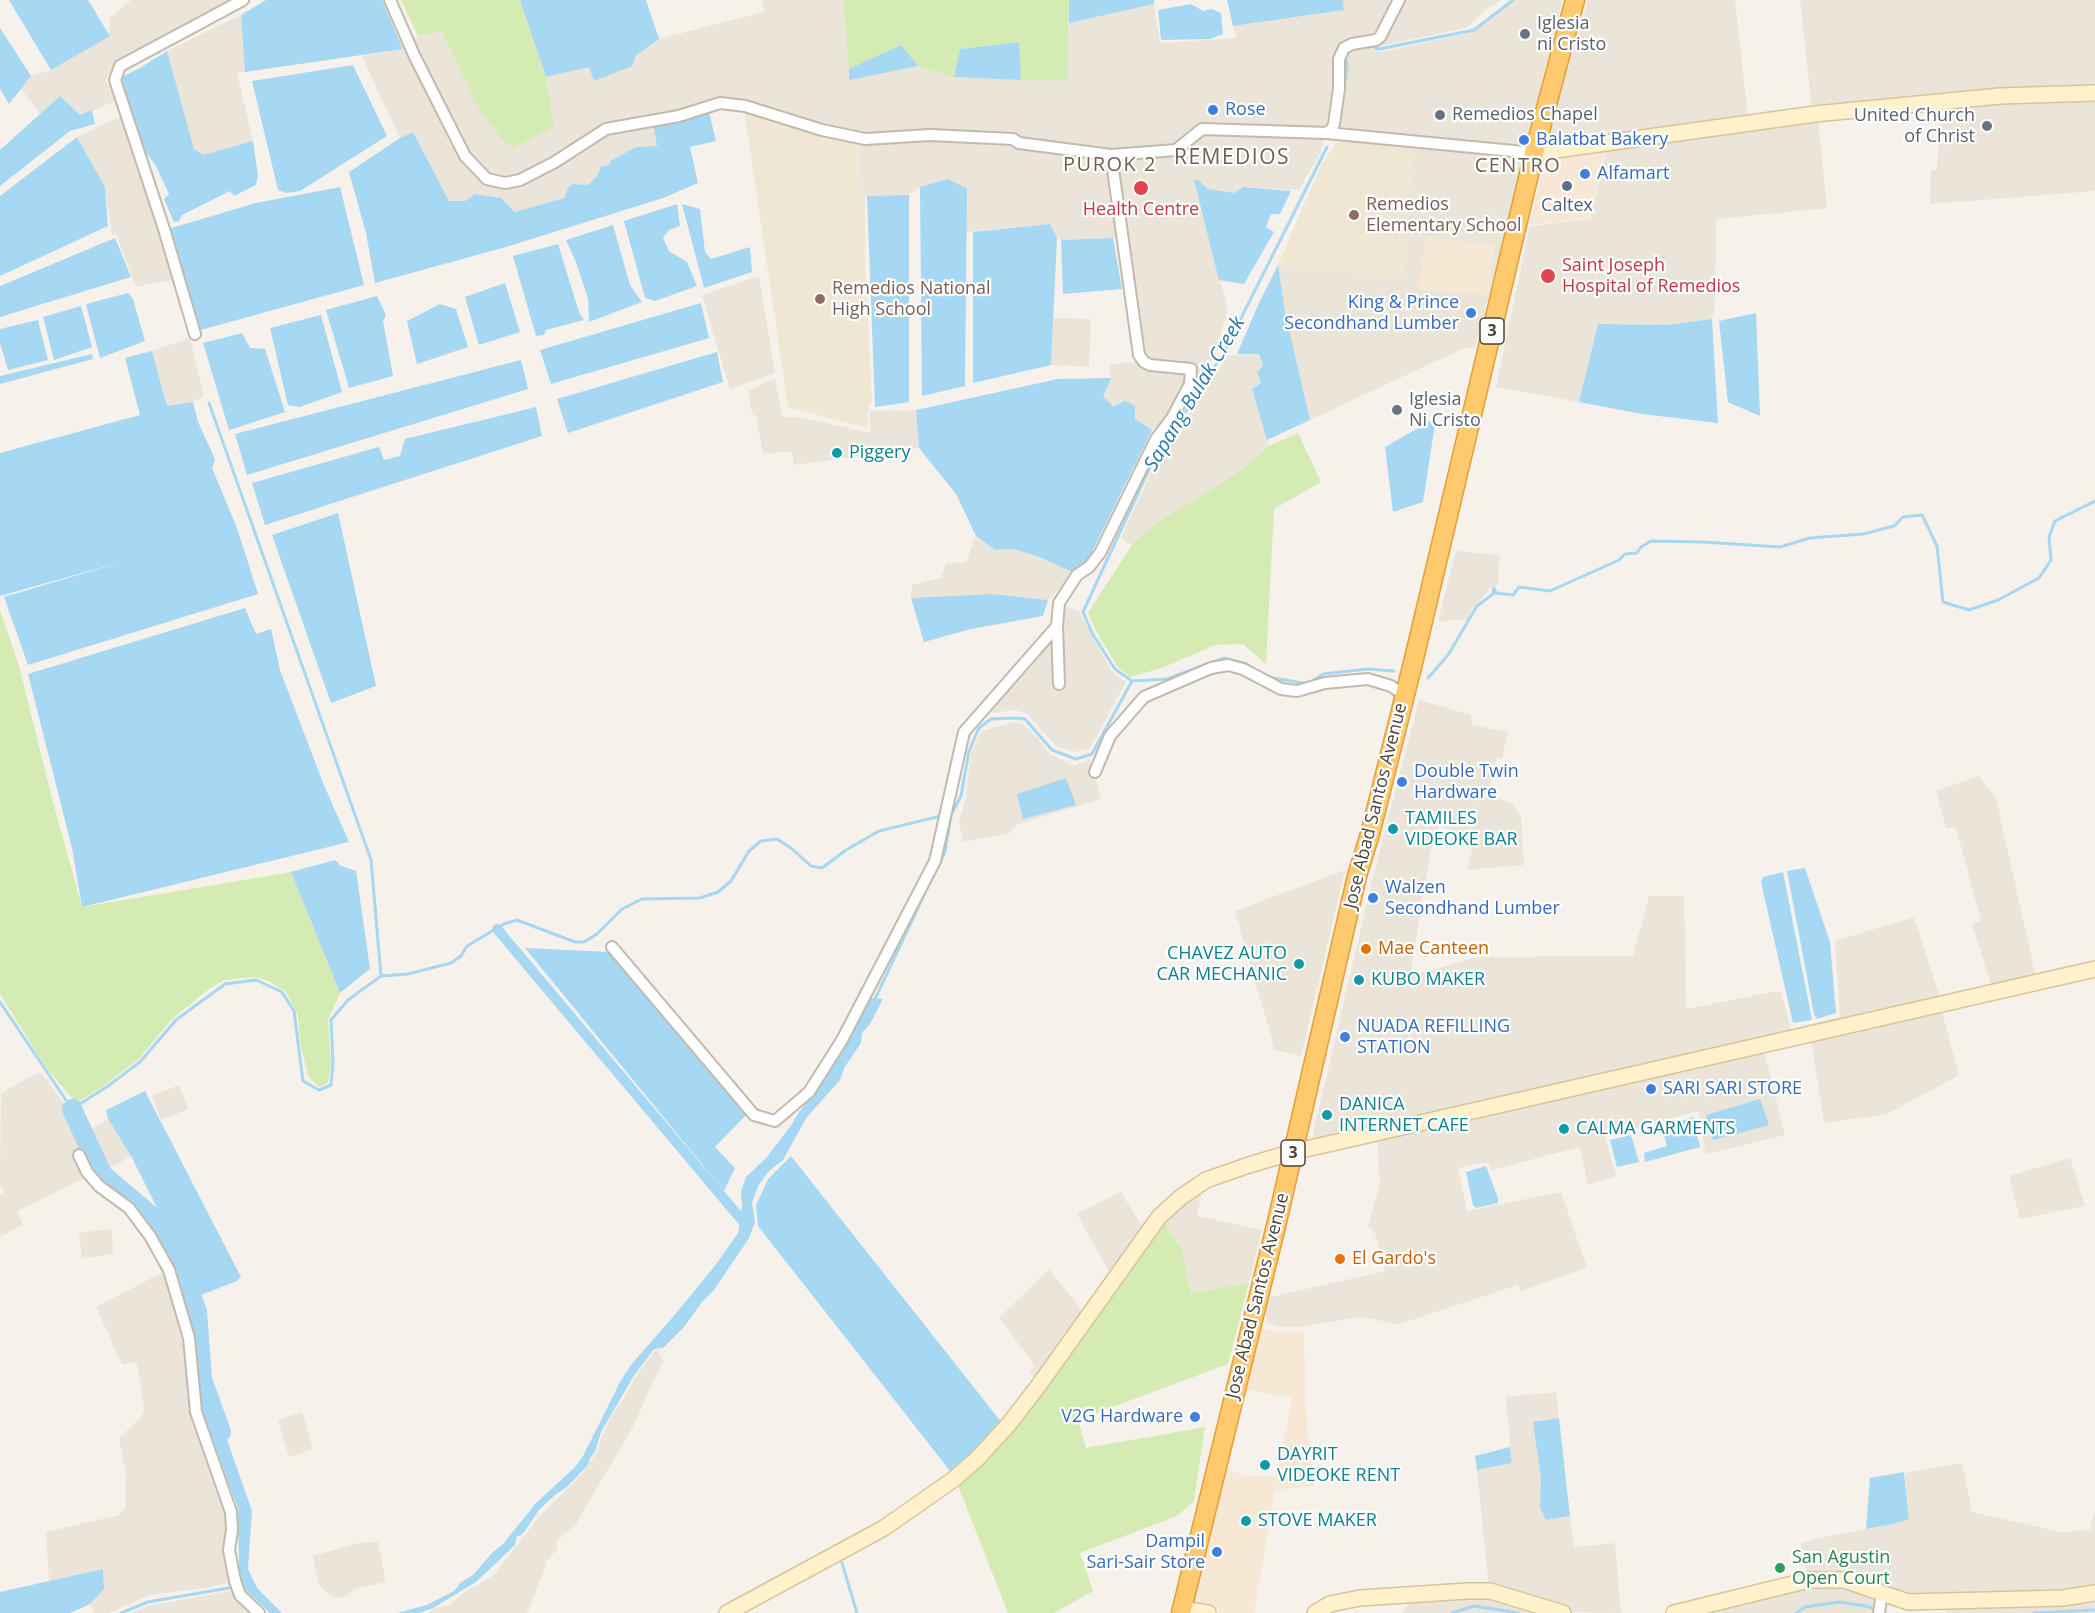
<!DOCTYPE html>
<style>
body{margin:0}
canvas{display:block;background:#f6f2eb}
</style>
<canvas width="2095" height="1613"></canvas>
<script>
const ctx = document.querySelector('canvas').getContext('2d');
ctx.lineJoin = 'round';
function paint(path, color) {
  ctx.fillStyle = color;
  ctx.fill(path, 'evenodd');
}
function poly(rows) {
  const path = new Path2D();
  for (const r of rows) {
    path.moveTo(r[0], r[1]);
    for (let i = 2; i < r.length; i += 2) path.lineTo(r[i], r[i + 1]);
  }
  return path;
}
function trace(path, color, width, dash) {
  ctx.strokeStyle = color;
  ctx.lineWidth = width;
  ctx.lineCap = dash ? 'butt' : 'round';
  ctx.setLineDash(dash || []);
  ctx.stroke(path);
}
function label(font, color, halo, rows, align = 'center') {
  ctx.font = font + ' "Open Sans",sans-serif';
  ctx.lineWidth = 4.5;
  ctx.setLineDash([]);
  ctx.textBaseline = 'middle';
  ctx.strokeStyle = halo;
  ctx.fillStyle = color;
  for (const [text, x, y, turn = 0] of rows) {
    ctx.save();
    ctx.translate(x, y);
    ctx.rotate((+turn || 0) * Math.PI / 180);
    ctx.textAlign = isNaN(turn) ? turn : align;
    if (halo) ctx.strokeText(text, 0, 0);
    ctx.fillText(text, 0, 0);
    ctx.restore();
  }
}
const residential = poly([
 [131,0,240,0,114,63,106,81,115,101,80,116,60,97,40,114,21,89,31,76,51,70,109,36,110,18],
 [763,0,843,0,850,79,918,66,955,77,1066,81,1069,23,1154,4,1160,43,1237,38,1233,26,1344,10,1343,0,1501,0,1485,10,1466,28,1380,46,1365,42,1341,45,1335,51,1338,66,1332,128,1201,126,1178,147,1112,153,1019,141,864,136,747,104,605,127,519,178,505,180,489,176,467,154,411,40,418,36,442,30,476,103,554,127,546,77,589,67,594,81,659,39,764,12],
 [1511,0,1562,0,1551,52,1545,68,1526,150,1334,129,1341,54,1363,45,1381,52,1468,33],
 [1588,0,1735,0,1748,118,1545,149],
 [1800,0,2095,0,2095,88,1812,109],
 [241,15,245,72,237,73,253,141,203,155,194,149,167,51],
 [403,49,462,159,503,187,606,130,653,122,657,146,636,147,610,161,609,165,601,166,597,176,588,185,573,184,569,186,564,198,515,212,501,198,475,194,465,201,449,201,413,132,400,138,362,56],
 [2095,97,2095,191,1930,204,1931,171,1937,169,1941,105],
 [120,117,175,279,136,287,116,234,112,235,105,187,77,137],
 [1818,117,1827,208,1716,219,1715,307,1712,319,1666,325,1598,324,1579,402,1496,387,1530,226,1590,219,1607,145],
 [1204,134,1324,137,1321,152,1299,190,1243,187,1234,193,1208,189,1198,180,1194,180,1228,310,1203,388,1190,408,1180,404,1192,367,1158,364,1143,357,1117,161,1177,152],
 [930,138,1019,146,1108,159,1119,238,1061,240,1057,238,1050,224,966,232,967,189,920,187,909,195,867,196,858,192,859,140],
 [1413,144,1525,157,1475,348,1466,348,1451,354,1310,420,1285,312,1278,265,1403,279],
 [759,276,775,373,730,389,702,295],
 [1053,318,1091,319,1089,367,1051,365],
 [190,338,204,396,193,402,167,406,152,351],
 [1259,354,1263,366,1261,383,1252,389,1269,446,1240,471,1154,525,1132,545,1121,538,1154,466,1228,355],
 [1137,362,1190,371,1188,383,1171,417,1152,430,1135,419,1125,401,1112,405,1102,396,1111,378,1109,364],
 [775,378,782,417,800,417,870,433,870,411,916,410,919,448,794,465,792,452,763,453,756,416,752,414,748,391],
 [976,536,995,550,1013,549,1040,557,1074,573,1048,600,992,594,911,598,912,585,941,578,946,564,966,562],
 [1456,551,1500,555,1498,584,1490,588,1472,610,1468,620,1438,621],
 [1064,607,1078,610,1112,672,1126,682,1090,748,1074,752,1056,746,1026,713,1015,710,991,713,992,706,1060,624],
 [1419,700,1471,715,1472,725,1508,732,1502,758,1497,757,1488,794,1513,804,1521,816,1524,865,1467,870,1474,838,1438,826,1430,854,1410,976,1478,957,1633,956,1649,896,1684,896,1686,1009,1773,992,1781,992,1791,1029,1840,1017,1835,941,1914,917,1940,998,1318,1139,1312,1138,1372,881],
 [1015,722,1024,725,1037,737,1050,754,1074,766,1090,759,1101,799,1018,824,1010,833,963,842,959,821,965,802,971,751,982,731],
 [1979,776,1996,799,2036,977,1992,987,1972,924,1981,921,1956,828,1946,828,1936,791],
 [1345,870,1301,1056,1275,1050,1235,911],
 [1941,1008,1959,1075,1887,1114,1824,1123,1811,1038],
 [1764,1050,1785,1135,1706,1154,1698,1111,1605,1137,1616,1176,1588,1185,1580,1147,1491,1170,1488,1162,1458,1168,1467,1211,1561,1192,1587,1268,1520,1291,1518,1285,1399,1324,1360,1317,1300,1327,1282,1327,1271,1324,1266,1319,1267,1298,1385,1271,1375,1233,1368,1226,1380,1184,1377,1138],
 [40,1072,64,1103,81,1141,79,1149,72,1152,85,1178,17,1211,23,1225,0,1237,0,1195,4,1193,0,1184,1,1093],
 [179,1085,188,1109,161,1120,152,1096],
 [108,1119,131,1156,105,1171,85,1133],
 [2070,1158,2085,1206,2020,1219,2009,1176],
 [1203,1184,1197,1216,1262,1230,1249,1283,1191,1293,1181,1249,1162,1219],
 [1121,1192,1144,1230,1112,1277,1077,1214],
 [111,1229,114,1254,82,1258,79,1233],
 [1049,1269,1086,1316,1036,1382,1030,1372,1035,1366,999,1318],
 [165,1271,187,1338,194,1412,228,1514,232,1582,204,1588,150,1595,109,1613,94,1613,90,1604,104,1589,103,1569,49,1581,46,1532,119,1515,125,1509,126,1474,119,1438,142,1416,144,1409,137,1363,122,1364,96,1307],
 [656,1349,664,1361,650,1388,636,1421,576,1524,557,1541,557,1549,545,1563,545,1569,527,1613,426,1613,436,1608,450,1605,462,1594,494,1575,538,1518,582,1474,598,1451,599,1443,612,1415,626,1395,636,1376],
 [1556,1392,1559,1418,1534,1422,1541,1479,1540,1508,1547,1520,1570,1516,1574,1547,1615,1543,1621,1613,1573,1612,1489,1589,1477,1470,1512,1463,1506,1397],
 [302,1412,313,1449,289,1457,278,1420],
 [1962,1463,1972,1512,2061,1532,2090,1530,2095,1509,2095,1589,1909,1600,1808,1577,1800,1544,1815,1539,1905,1521,1909,1518,1905,1473],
 [378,1542,386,1582,354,1589,344,1597,333,1598,319,1585,313,1556,358,1543],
 [1810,1584,1843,1584,1879,1596,1877,1613,1693,1613],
 [235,1590,256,1613,131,1613,148,1606],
 [1490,1596,1550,1613,1402,1613,1413,1597],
 [2095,1597,2095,1613,1946,1613,1946,1606]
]);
const commercial = poly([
 [1606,145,1589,218,1530,225,1546,154],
 [1426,236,1495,245,1488,295,1419,289],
 [1260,1328,1281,1332,1304,1333,1307,1427,1314,1486,1275,1490,1254,1613,1220,1613,1199,1608,1193,1603,1227,1469,1245,1476,1277,1476,1292,1398,1247,1390]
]);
const education = poly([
 [744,109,859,140,858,191,865,196,865,262,872,400,869,407,867,428,788,407],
 [1340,138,1413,144,1403,279,1278,265,1321,165]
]);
const green = poly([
 [401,0,520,0,546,77,554,127,513,148,501,138,476,103,442,31,418,36],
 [843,0,1069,0,1067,81,1021,80,1018,42,960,49,954,77,918,66,901,46,849,69],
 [1298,433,1321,482,1274,509,1266,664,1243,644,1215,645,1162,668,1130,677,1117,666,1096,631,1088,613,1132,545,1154,525,1240,471,1269,446],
 [0,610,19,666,51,795,82,907,291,872,340,993,328,1020,331,1065,328,1083,319,1087,308,1076,300,1041,298,1015,286,992,269,981,254,977,224,980,209,989,172,1019,138,1060,102,1087,76,1103,45,1066,0,994],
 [1162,1219,1181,1249,1191,1293,1249,1283,1228,1364,1078,1420,1086,1448,1205,1427,1194,1501,1177,1516,1080,1553,1093,1591,1054,1613,1008,1613,957,1483]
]);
const water = poly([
 [9,0,88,0,110,36,51,70],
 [266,0,382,0,403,49,245,72,241,15],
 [520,0,646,0,659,39,636,55,632,66,594,81,589,67,546,77],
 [1069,0,1154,0,1154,4,1069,23],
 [1227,0,1343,0,1344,10,1233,26],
 [1191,4,1203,11,1212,9,1221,13,1223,34,1210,39,1161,40,1158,10],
 [0,28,31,76,9,104,0,89],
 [1019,42,1021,80,954,77,960,49],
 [901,45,918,66,849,80,849,69],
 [167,51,194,149,203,155,253,141,258,176,256,185,234,196,230,191,182,215,179,221,174,222,164,199,169,194,156,166,138,141,122,77,140,68],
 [353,65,387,136,300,191,286,193,278,190,252,81],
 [60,96,80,115,92,110,95,124,70,131,0,186,0,150],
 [709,112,716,141,690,147,698,183,663,198,506,247,375,283,366,233,349,172,400,138,413,132,449,201,465,201,475,194,501,198,515,212,564,198,569,186,573,184,588,185,597,176,601,166,609,165,610,161,636,147,657,146,653,122,686,119],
 [77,137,105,187,108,226,0,276,0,196],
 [948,179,967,189,965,386,922,396,920,187],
 [1194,180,1198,180,1208,189,1234,193,1243,187,1291,191,1280,214,1271,214,1266,227,1274,232,1244,284,1219,280],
 [340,187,364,285,197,331,168,229,256,203],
 [909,195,909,402,875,407,867,196],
 [677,204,680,226,669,230,663,238,669,251,687,262,697,286,655,301,645,298,624,221],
 [682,204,700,209,705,252,711,259,750,247,752,272,704,288],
 [1050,224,1057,238,1051,365,973,383,973,232],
 [613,225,630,285,642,302,589,322,588,299,576,262,566,240],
 [115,238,131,277,0,317,0,286],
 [1113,238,1122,289,1063,294,1061,240],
 [558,244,579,312,584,320,546,330,544,335,536,336,513,256],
 [1278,265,1285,312,1310,420,1267,440,1252,389,1261,383,1257,372,1263,366,1259,354,1237,354,1259,303],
 [505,283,520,332,479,345,465,297],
 [128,293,133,299,145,341,100,358,86,304],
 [377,296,386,315,383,321,393,376,349,388,326,310],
 [701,303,709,338,551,384,540,350],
 [440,304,456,309,468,347,417,364,407,321],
 [81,306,92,347,54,360,43,317],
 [1756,313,1760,416,1728,402,1719,321],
 [321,315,342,392,300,407,288,405,270,328],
 [1712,319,1718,423,1642,414,1579,402,1598,324,1666,325],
 [38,320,48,360,8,370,0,343,0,329],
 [242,333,250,348,265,349,285,412,229,430,203,343],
 [152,351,167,406,193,402,198,422,215,459,212,468,237,528,258,594,28,665,4,597,125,561,0,596,0,453,140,415,125,358],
 [717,352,723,382,568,433,557,399],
 [92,354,93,359,0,384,0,376],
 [521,360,528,389,247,475,235,434],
 [1111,378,1103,396,1113,406,1125,401,1135,406,1135,419,1152,430,1088,560,1074,573,1040,557,1013,549,995,550,976,536,956,494,919,448,916,410,1058,379],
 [536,407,542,436,265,525,252,483,379,447,384,460,400,456,405,439],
 [1436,418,1423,502,1393,512,1385,447],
 [338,513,376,686,331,703,272,535],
 [992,594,1048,600,1043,616,971,629,924,642,911,598],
 [245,608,256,634,271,629,280,670,323,783,349,842,82,907,72,848,28,674],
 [1066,778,1076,805,1023,819,1017,794],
 [335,860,341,866,356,871,370,969,340,993,291,872],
 [1805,868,1830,942,1836,1013,1817,1019,1814,1014,1787,871],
 [1783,872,1812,1020,1793,1023,1761,882,1763,877],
 [525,948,611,952,747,1114,715,1147,735,1168,724,1191],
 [869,998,883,999,870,1024,862,1033,861,1043,844,1068,840,1080,807,1117,783,1160,769,1171,758,1186,752,1203,755,1222,749,1238,714,1290,702,1302,684,1327,663,1348,654,1349,633,1377,601,1432,595,1452,590,1458,588,1465,568,1486,555,1495,539,1510,524,1532,520,1536,517,1536,515,1545,476,1582,433,1608,419,1613,397,1613,427,1605,454,1591,460,1583,473,1575,492,1553,504,1543,535,1504,574,1468,582,1458,619,1384,630,1366,678,1311,717,1263,738,1233,742,1206,741,1192,746,1177,766,1158,790,1127,799,1112,816,1091,842,1052],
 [145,1091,241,1277,237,1281,201,1295,131,1156,108,1119,106,1110],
 [1760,1099,1769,1125,1713,1140,1706,1115],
 [1693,1117,1700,1147,1645,1162,1644,1153,1667,1146,1662,1127],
 [1631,1135,1639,1162,1617,1167,1610,1140],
 [791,1156,1002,1423,954,1476,758,1226,756,1205,768,1179],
 [1486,1166,1498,1198,1498,1203,1476,1208,1473,1205,1466,1172],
 [216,1408,252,1511,248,1569,257,1588,282,1613,270,1613,244,1589,239,1570,238,1509,202,1411],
 [1559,1418,1570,1516,1546,1520,1540,1508,1541,1479,1533,1422],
 [1510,1447,1512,1463,1477,1470,1475,1456],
 [1904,1472,1909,1519,1893,1524,1866,1529,1870,1478],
 [103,1569,104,1589,90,1604,70,1613,0,1613,0,1592]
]);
const stream = poly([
 [1369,45,1379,49,1474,30,1513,0],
 [1344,89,1347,67,1345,54],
 [209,403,371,860,381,976],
 [1211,663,1224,658,1247,664,1252,669],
 [1199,667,1167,679,1132,681,1115,669,1092,633,1083,612,1151,465,1224,352,1327,147],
 [1268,677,1308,684,1323,674,1368,669,1394,671],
 [1428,678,1448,655,1477,606,1493,594,1494,588,1496,593,1513,595,1519,587,1550,591,1619,560,1625,554,1637,553,1641,547,1651,541,1703,542,1780,547,1810,538,1863,534,1894,526,1903,517,1922,515,1937,546,1943,602,1969,610,1998,600,2039,578,2051,560,2049,537,2055,521,2095,501],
 [940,863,945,852,951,815,961,796,969,751,979,728,991,719,1015,718,1025,719,1052,750,1076,759,1092,754,1132,681],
 [874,1001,930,882],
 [0,1002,72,1109,108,1086,140,1062,176,1020,225,984,256,980,282,992,294,1011,303,1081,319,1090,331,1085,333,1063,331,1020,348,1000,381,976,408,974,451,963,461,956,467,946,504,924,517,920,575,942,584,942,597,934,622,909,642,899,700,898,718,892,731,881,749,851,761,841,777,839,791,848,811,866,822,868,846,850,879,831,941,816],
 [842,1563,857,1613],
 [121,1613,148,1602,234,1587],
 [1452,1613,1474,1606,1519,1613],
 [1796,1613,1805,1607,1839,1602,1866,1606,1885,1613],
 [2034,1613,2095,1610]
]);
const canal = poly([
 [497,929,746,1225]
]);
const river = poly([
 [72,1109,102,1174,155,1219,176,1260,197,1311,202,1379,221,1432]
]);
const street = poly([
 [390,0,414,55,465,156,487,179,505,183,520,180,555,162,606,129,679,116,720,103,745,106,822,130,865,139,930,135,1013,139,1019,143,1111,155,1176,150,1202,129,1327,133,1534,153],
 [1326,133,1332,129,1334,124,1339,89,1339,59,1344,48,1352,44,1376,40,1380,37,1399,0],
 [195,334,164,229,115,80,120,66,243,0],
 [1059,684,1057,626,1059,603,1077,575,1089,567,1100,553,1156,439,1172,418,1190,384,1191,369,1150,365,1144,362,1139,355,1111,155],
 [1095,772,1110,736,1144,697,1211,668,1228,665,1243,669,1281,689,1297,691,1325,683,1368,679,1391,686,1404,695],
 [612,947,754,1115,775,1121,809,1092,842,1040,935,861,964,732,1057,626],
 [79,1155,87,1172,99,1186,129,1208,150,1236,169,1270,189,1338,196,1412,231,1512,232,1530,229,1550,235,1581,240,1595,259,1613],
 [1879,1613,1882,1593]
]);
const secondary = poly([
 [1534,153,1815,114,2000,96,2095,93],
 [1182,1609,1208,1613],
 [727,1613,884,1528,954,1479,977,1459,1009,1424,1039,1385,1159,1217,1181,1197,1206,1180,1249,1165,1293,1152,2095,969],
 [1315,1613,1330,1604,1360,1598,1467,1591,1490,1591,1563,1613],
 [1674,1613,1809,1580,1844,1580,1908,1602,2063,1598,2095,1593]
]);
const highway = poly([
 [1181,1613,1276,1226,1357,876,1370,834,1413,663,1534,153,1575,0]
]);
const markers = [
 [1525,34,6,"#6b7280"],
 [1213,110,6,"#3f7fe0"],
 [1440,115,6,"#6b7280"],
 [1987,126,6,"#6b7280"],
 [1524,140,6,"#3f7fe0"],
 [1585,174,6,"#3f7fe0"],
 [1567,186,6,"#5c6f8a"],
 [1141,188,8,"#e0444e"],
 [1354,215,6,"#8d6e63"],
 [1548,276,8,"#e0444e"],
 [820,299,6,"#8d6e63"],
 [1471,313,6,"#3f7fe0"],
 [1397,410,6,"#6b7280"],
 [837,453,6,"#0f9aa8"],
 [1402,782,6,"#3f7fe0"],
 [1393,829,6,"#0f9aa8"],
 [1373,898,6,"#3f7fe0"],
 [1366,949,6,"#e8710a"],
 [1299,964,6,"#0f9aa8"],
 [1359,980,6,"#0f9aa8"],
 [1345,1037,6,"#3f7fe0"],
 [1651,1089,6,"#3f7fe0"],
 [1327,1115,6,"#0f9aa8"],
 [1564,1129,6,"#0f9aa8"],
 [1340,1259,6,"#e8710a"],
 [1195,1417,6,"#3f7fe0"],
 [1265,1465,6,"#0f9aa8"],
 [1246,1521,6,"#0f9aa8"],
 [1217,1552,6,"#3f7fe0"],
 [1780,1568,6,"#2e9e5b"]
];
const shields = [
 [1492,331,24],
 [1293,1153,24]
];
const shieldNames = [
 ["3",1492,331],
 ["3",1293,1153]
];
const worshipNames = [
 ["Iglesia",1537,24],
 ["ni Cristo",1537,45],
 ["Remedios Chapel",1452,115],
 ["United Church",1975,116,"right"],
 ["of Christ",1975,137,"right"],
 ["Iglesia",1409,400],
 ["Ni Cristo",1409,421]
];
const shopNames = [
 ["Rose",1225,110],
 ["Balatbat Bakery",1536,140],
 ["Alfamart",1597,174],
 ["King & Prince",1459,303,"right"],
 ["Secondhand Lumber",1459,324,"right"],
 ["Double Twin",1414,772],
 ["Hardware",1414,793],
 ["Walzen",1385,888],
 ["Secondhand Lumber",1385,909],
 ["NUADA REFILLING",1357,1027],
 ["STATION",1357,1048],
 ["SARI SARI STORE",1663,1089],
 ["V2G Hardware",1183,1417,"right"],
 ["Dampil",1205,1542,"right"],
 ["Sari-Sair Store",1205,1563,"right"]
];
const educationNames = [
 ["Remedios",1366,205],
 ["Elementary School",1366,226],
 ["Remedios National",832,289],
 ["High School",832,310]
];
const serviceNames = [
 ["Caltex",1567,206]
];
const healthNames = [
 ["Health Centre",1141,210],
 ["Saint Joseph",1562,266,"left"],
 ["Hospital of Remedios",1562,287,"left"]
];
const cultureNames = [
 ["Piggery",849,453],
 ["TAMILES",1405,819],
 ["VIDEOKE BAR",1405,840],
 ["CHAVEZ AUTO",1287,954,"right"],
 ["CAR MECHANIC",1287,975,"right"],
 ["KUBO MAKER",1371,980],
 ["DANICA",1339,1105],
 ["INTERNET CAFE",1339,1126],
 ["CALMA GARMENTS",1576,1129],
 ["DAYRIT",1277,1455],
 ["VIDEOKE RENT",1277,1476],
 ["STOVE MAKER",1258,1521]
];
const streetNames = [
 ["Jose Abad Santos Avenue",1376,806,-76],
 ["Jose Abad Santos Avenue",1258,1296,-76]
];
const foodNames = [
 ["Mae Canteen",1378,949],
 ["El Gardo's",1352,1259]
];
const leisureNames = [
 ["San Agustin",1792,1558],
 ["Open Court",1792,1579]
];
const neighbourhoodNames = [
 ["PUROK 2",1110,165],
 ["CENTRO",1518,166]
];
const waterNames = [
 ["Sapang Bulak Creek",1195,394,-59]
];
const quarterNames = [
 ["REMEDIOS",1232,158]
];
paint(residential, '#eae4d9');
paint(commercial, '#f7e8d6');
paint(education, '#efe7d4');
paint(green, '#d4ebb3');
paint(water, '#a6d7f3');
trace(stream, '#a6d7f3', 3);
trace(canal, '#a6d7f3', 10);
trace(river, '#a6d7f3', 20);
trace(street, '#c2baad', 14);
trace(secondary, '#d7c59a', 18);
trace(highway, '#e49e37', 21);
trace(street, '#fff', 10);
trace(secondary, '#fff1cc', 15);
trace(highway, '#ffc96d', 18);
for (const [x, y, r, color] of markers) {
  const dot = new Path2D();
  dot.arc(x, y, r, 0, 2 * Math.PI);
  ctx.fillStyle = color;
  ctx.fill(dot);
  trace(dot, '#fff', 2);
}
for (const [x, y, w] of shields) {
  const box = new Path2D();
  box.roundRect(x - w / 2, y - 13, w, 26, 4.5);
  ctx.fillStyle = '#fff';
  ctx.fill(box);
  trace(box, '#4b4338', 1.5);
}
label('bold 16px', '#4b4338', null, shieldNames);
label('18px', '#5b616d', '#fff', worshipNames, 'left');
label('18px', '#366cbe', '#fff', shopNames, 'left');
label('18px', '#785e54', '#fff', educationNames, 'left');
label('18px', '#4e5e75', '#fff', serviceNames);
label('18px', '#be3a42', '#fff', healthNames);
label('18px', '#0d838f', '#fff', cultureNames, 'left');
label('18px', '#4b4338', '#fff', streetNames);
label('18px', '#c56008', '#fff', foodNames, 'left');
label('18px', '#27864d', '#fff', leisureNames, 'left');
ctx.letterSpacing = '1.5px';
label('20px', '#6e604f', '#fff', neighbourhoodNames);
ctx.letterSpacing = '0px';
label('italic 20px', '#2979ab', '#fff', waterNames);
ctx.letterSpacing = '1.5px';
label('21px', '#6e604f', '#fff', quarterNames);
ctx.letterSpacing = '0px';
</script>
